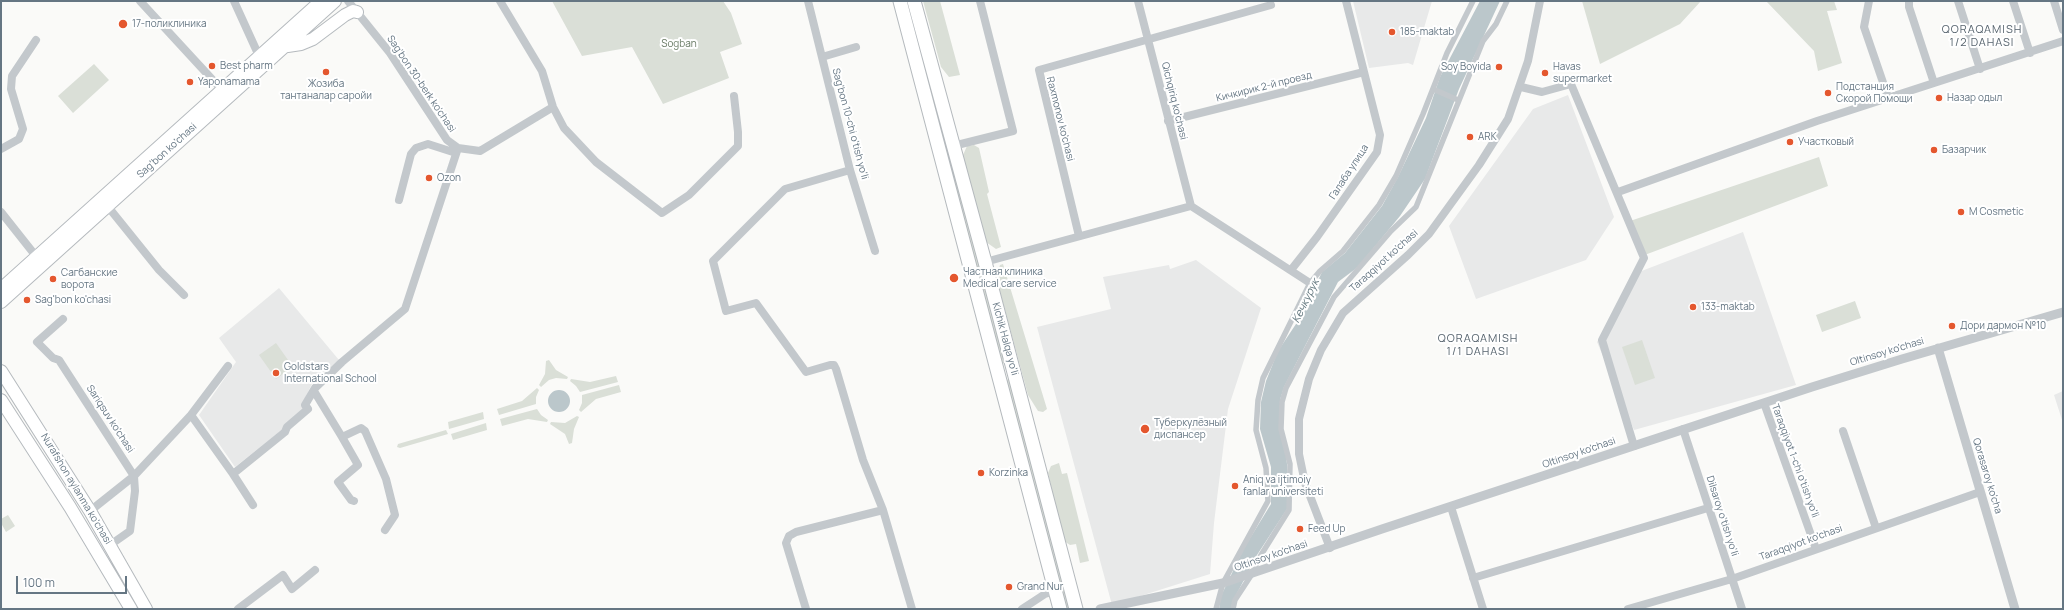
<!DOCTYPE html>
<meta charset="utf-8">
<style>
body{margin:0}
#map{position:relative;width:2064px;height:610px;overflow:hidden;background:#fafaf8;font-family:Manrope,sans-serif}
canvas{display:block}
.frame{position:absolute;inset:0;border:2px solid #657683;pointer-events:none}
.scale{position:absolute;left:16px;top:576px;width:111px;height:18px;box-sizing:border-box;border:2px solid #657683;border-top:0;padding-left:5px;font-size:12px;line-height:14px;white-space:nowrap;color:#657683;-webkit-text-stroke:3px #fff;paint-order:stroke}
</style>
<div id="map">
<canvas width="2064" height="610"></canvas>
<div class="frame"></div>
<div class="scale">100 m</div>
</div>
<script>
const ctx = document.querySelector('canvas').getContext('2d');
ctx.lineJoin = 'round';
function paint(path, color) {
  ctx.fillStyle = color;
  ctx.fill(path, 'evenodd');
}
function poly(rows) {
  const path = new Path2D();
  for (const r of rows) {
    if (r.length === 3) {
      path.moveTo(r[0] + r[2], r[1]);
      path.arc(r[0], r[1], r[2], 0, 2 * Math.PI);
      continue;
    }
    path.moveTo(r[0], r[1]);
    for (let i = 2; i < r.length; i += 2) path.lineTo(r[i], r[i + 1]);
  }
  return path;
}
function trace(path, color, width, dash) {
  ctx.strokeStyle = color;
  ctx.lineWidth = width;
  ctx.lineCap = dash ? 'butt' : 'round';
  ctx.setLineDash(dash || []);
  ctx.stroke(path);
}
function label(font, color, halo, rows, align = 'center') {
  ctx.font = font + ' Manrope,sans-serif';
  ctx.lineWidth = 4;
  ctx.setLineDash([]);
  ctx.textBaseline = 'middle';
  ctx.strokeStyle = halo;
  ctx.fillStyle = color;
  for (const [text, x, y, turn = 0] of rows) {
    ctx.save();
    ctx.translate(x, y);
    ctx.rotate((+turn || 0) * Math.PI / 180);
    ctx.textAlign = isNaN(turn) ? turn : align;
    if (halo) ctx.strokeText(text, 0, 0);
    ctx.fillText(text, 0, 0);
    ctx.restore();
  }
}
const built = poly([
 [1353,1,1432,1,1413,65,1408,63,1369,68],
 [1568,95,1614,217,1586,260,1476,299,1449,226,1533,109],
 [1743,232,1796,385,1634,430,1597,342,1639,272],
 [1196,260,1261,308,1228,409,1214,523,1210,574,1112,605,1037,327,1111,309,1103,277,1169,265,1170,269],
 [279,288,339,360,312,384,302,404,304,410,283,429,235,467,199,415,236,362,219,338],
 [2063,391,2063,423,2054,395]
]);
const green = poly([
 [552,1,723,1,731,13,742,44,720,52,729,78,663,104,632,47,582,56],
 [904,1,909,1,1005,363,1001,364],
 [923,1,940,1,960,75,949,77,941,67],
 [1582,1,1701,1,1680,24,1600,64],
 [1766,1,1834,1,1837,10,1827,11,1842,63,1818,71,1814,51],
 [94,64,109,80,73,113,58,96],
 [974,145,979,148,989,192,987,194,1001,247,996,249,986,242,963,155,967,146],
 [1819,157,1828,186,1642,256,1630,221],
 [1003,264,1047,409,1043,412,1038,411,1028,395,996,277,1000,265],
 [1855,301,1861,318,1822,332,1816,315],
 [1642,340,1655,378,1635,385,1622,347],
 [276,343,293,367,276,379,259,355],
 [549,360,556,370,568,377,567,379,556,378,549,380,541,387,539,385,545,374,546,361],
 [616,376,618,382,580,392,576,386,570,381,571,379,590,382],
 [1010,379,1070,609,1064,609,1005,380],
 [619,385,621,392,596,399,581,412,579,410,582,403,582,395],
 [537,388,539,390,536,397,536,404,499,415,497,409,522,401],
 [537,409,541,415,548,420,547,422,528,419,502,426,500,419],
 [483,412,484,419,449,429,448,422],
 [577,416,579,417,574,429,572,443,569,444,565,434,550,424,551,422,565,423],
 [486,423,487,430,453,440,451,434],
 [446,430,448,434,400,448,397,447,398,444],
 [1059,463,1062,474,1067,473,1089,561,1080,563,1076,544,1070,545,1064,541,1048,473,1051,466],
 [8,515,15,526,6,532,1,523,1,519]
]);
const water = poly([
 [1480,1,1500,1,1459,89,1425,179,1400,216,1358,267,1338,282,1284,387,1280,400,1287,464,1287,509,1257,555,1234,599,1231,609,1219,609,1221,596,1244,548,1271,504,1271,467,1260,429,1261,402,1266,381,1278,351,1300,318,1322,272,1345,253,1382,206,1398,177,1426,118,1440,77],
 [559,401,11]
]);
const pedestrian = poly([
 [1433,89,1458,100],
 [1216,609,1223,583,1268,501,1266,468,1256,430,1258,400,1263,378,1310,283,1320,271,1343,251,1379,205,1396,176,1423,114,1447,53,1473,1],
 [1233,609,1235,600,1252,574,1261,555,1289,510,1290,464,1281,429,1282,402,1286,388,1334,297,1391,231,1416,207,1483,41,1496,24,1507,1]
]);
const minor = poly([
 [140,1,222,90],
 [234,1,259,56],
 [348,1,390,53,447,140,458,148,480,151,553,107],
 [500,1,542,71,553,107,564,128,596,162,662,213,689,195,738,146,738,132,734,96],
 [808,1,850,170,875,251],
 [1138,1,1191,206],
 [1869,1,1864,27,1888,97],
 [1909,1,1909,7,1934,83],
 [1958,1,1980,69],
 [2013,1,2030,53],
 [2054,1,2063,30],
 [822,57,856,47],
 [1521,87,1542,92,1571,84,1644,258,1602,340,1634,446],
 [1168,121,1364,72],
 [953,146,1013,131,980,1],
 [1,149,19,139,23,129,11,89,12,76,36,40],
 [850,170,785,189,713,261,726,311,756,303,806,372,830,365,834,365,836,369,863,460,883,510,912,609],
 [1618,192,1817,121,2063,41],
 [399,200,411,154,416,148,428,144,456,153],
 [105,203,159,270,184,295],
 [1,212,39,260],
 [1079,236,1039,70,1271,5],
 [985,262,1191,206,1310,283],
 [1291,270,1317,237,1377,152,1380,135,1346,1],
 [63,319,37,342,53,358,59,360,134,476,135,491,130,531,110,545],
 [314,391,342,437,361,428,365,431,386,479,395,515,385,530],
 [1764,403,1816,549],
 [191,415,233,474,253,505],
 [1683,429,1742,609],
 [1843,431,1876,528],
 [342,437,358,465,338,482,351,500,354,501],
 [233,474,285,432,287,427,308,409,305,405,315,388,342,362,405,309,458,148],
 [1451,507,1483,609],
 [90,511,134,476,191,415,228,366],
 [1330,548,1305,483,1299,454,1299,419,1309,379,1321,350,1343,313,1408,255,1429,234,1479,165,1508,119,1528,61,1540,1],
 [1473,578,1708,508],
 [238,609,283,575,292,589,315,570],
 [806,609,786,543,789,536,796,532,883,510],
 [1022,609,1045,594,1055,591],
 [1628,609,1732,579,1980,492]
]);
const tertiary = poly([
 [1938,348,2015,609],
 [1100,609,1223,583,1382,529,1812,387,1902,359,2063,312]
]);
const primary = poly([
 [281,47,301,44,313,39,345,15,353,11,357,12],
 [1,289,321,1],
 [1,302,335,1],
 [1,371,90,511,146,609],
 [1,400,70,507,131,609]
]);
const trunk = poly([
 [900,1,1060,609],
 [914,1,985,262,1076,609]
]);
const markers = [
 [123,24,5,"#e4572e"],
 [1392,32,4,"#e4572e"],
 [212,66,4,"#e4572e"],
 [1499,67,4,"#e4572e"],
 [326,72,4,"#e4572e"],
 [1545,73,4,"#e4572e"],
 [190,82,4,"#e4572e"],
 [1828,93,4,"#e4572e"],
 [1939,98,4,"#e4572e"],
 [1470,137,4,"#e4572e"],
 [1790,142,4,"#e4572e"],
 [1934,150,4,"#e4572e"],
 [429,178,4,"#e4572e"],
 [1961,212,4,"#e4572e"],
 [954,278,5,"#e4572e"],
 [53,279,4,"#e4572e"],
 [27,300,4,"#e4572e"],
 [1693,307,4,"#e4572e"],
 [1952,326,4,"#e4572e"],
 [276,373,4,"#e4572e"],
 [1145,429,5,"#e4572e"],
 [981,473,4,"#e4572e"],
 [1235,486,4,"#e4572e"],
 [1300,529,4,"#e4572e"],
 [1009,587,4,"#e4572e"]
];
const poiNames = [
 ["17-поликлиника",132,24],
 ["185-maktab",1400,32],
 ["Best pharm",220,66],
 ["Soy Boyida",1491,67,"right"],
 ["Havas",1553,67],
 ["supermarket",1553,79],
 ["Yaponamama",198,82],
 ["Жозиба",326,84,"center"],
 ["тантаналар саройи",326,96,"center"],
 ["Подстанция",1836,87],
 ["Скорой Помощи",1836,99],
 ["Назар одыл",1947,98],
 ["ARK",1478,137],
 ["Участковый",1798,142],
 ["Базарчик",1942,150],
 ["Ozon",437,178],
 ["M Cosmetic",1969,212],
 ["Частная клиника",963,272],
 ["Medical care service",963,284],
 ["Сагбанские",61,273],
 ["ворота",61,285],
 ["Sag'bon ko'chasi",35,300],
 ["133-maktab",1701,307],
 ["Дори дармон №10",1960,326],
 ["Goldstars",284,367],
 ["International School",284,379],
 ["Туберкулёзный",1154,423],
 ["диспансер",1154,435],
 ["Korzinka",989,473],
 ["Aniq va ijtimoiy",1243,480],
 ["fanlar universiteti",1243,492],
 ["Feed Up",1308,529],
 ["Grand Nur",1017,587]
];
const parkNames = [
 ["Sogban",679,44]
];
const streetNames = [
 ["Sag'bon 30-berk ko'chasi",421,84,56],
 ["Кичкирик 2-й проезд",1264,87,-14],
 ["Qichqiriq ko'chasi",1174,101,76],
 ["Raxmonov ko'chasi",1060,119,76],
 ["Sag'bon 10-chi o'tish yo'li",850,124,75],
 ["Sag’bon ko’chasi",167,151,-42],
 ["Галаба улица",1349,172,-57],
 ["Taraqqiyot ko'chasi",1384,261,-42],
 ["Kichik Halqa yo'li",1005,339,75],
 ["Oltinsoy ko'chasi",1887,352,-17],
 ["Sariqsuv ko'chasi",110,419,57],
 ["Oltinsoy ko'chasi",1579,453,-19],
 ["Taraqqiyot 1-chi o'tish yo'li",1795,461,70],
 ["Qorasaroy ko'cha",1987,476,73],
 ["Nurafshon aylanma ko'chasi",76,489,59],
 ["Dilsaroy o'tish yo'li",1722,516,72],
 ["Taraqqiyot ko'chasi",1801,543,-20],
 ["Oltinsoy ko'chasi",1271,556,-19]
];
const neighbourhoodNames = [
 ["QORAQAMISH",1982,30],
 ["1/2 DAHASI",1982,43],
 ["QORAQAMISH",1478,339],
 ["1/1 DAHASI",1478,352]
];
const waterNames = [
 ["Кечкурук",1306,301,-64]
];
paint(built, '#e8e9e9');
paint(green, '#dadfd7');
paint(water, '#bbc7cb');
trace(primary, '#b5babe', 14);
trace(trunk, '#b4b9bd', 15);
trace(pedestrian, '#c3c8cc', 5.5);
trace(minor, '#c3c8cc', 8);
trace(tertiary, '#c3c8cc', 9);
trace(primary, '#fff', 12);
trace(trunk, '#fff', 13);
for (const [x, y, r, color] of markers) {
  const dot = new Path2D();
  dot.arc(x, y, r, 0, 2 * Math.PI);
  ctx.fillStyle = color;
  ctx.fill(dot);
  trace(dot, '#fff', 1.5);
}
label('10px', '#657683', '#fff', poiNames, 'left');
label('10px', '#687a64', '#fff', parkNames);
label('10px', '#657683', '#fff', streetNames);
ctx.letterSpacing = '1px';
label('11px', '#57646e', '#fff', neighbourhoodNames);
ctx.letterSpacing = '0px';
label('italic 11px', '#60757c', '#fff', waterNames);
</script>
